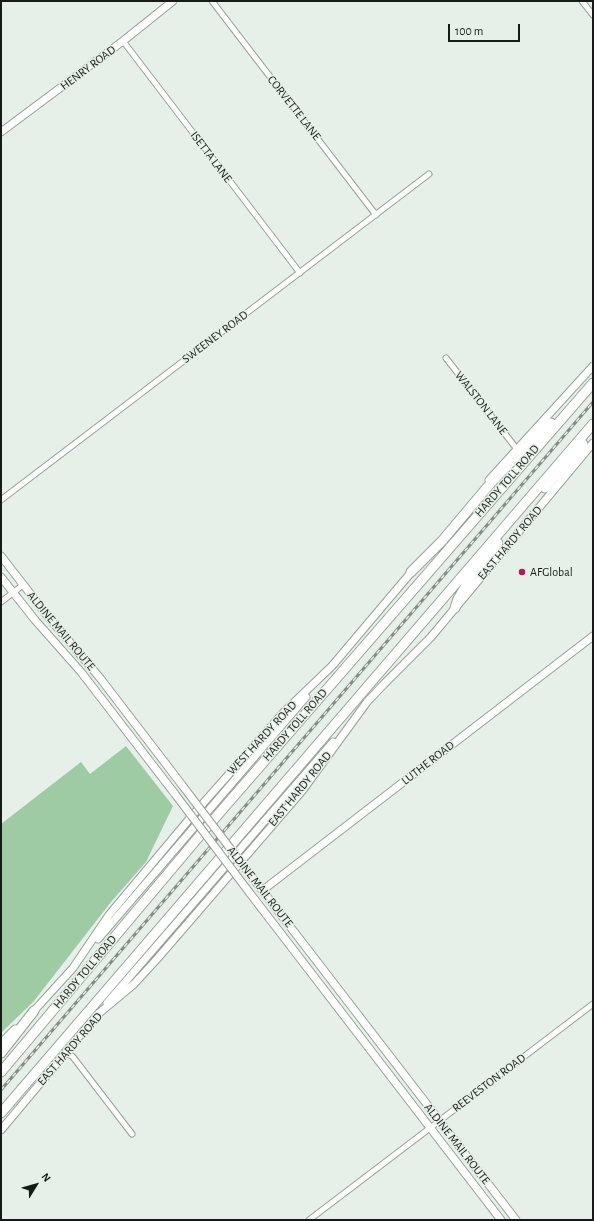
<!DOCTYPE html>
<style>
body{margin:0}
#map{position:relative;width:594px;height:1221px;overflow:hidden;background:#e7f0e8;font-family:"Alegreya Sans",sans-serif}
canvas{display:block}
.frame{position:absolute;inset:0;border:2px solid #171b18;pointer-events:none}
.north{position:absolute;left:16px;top:1165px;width:40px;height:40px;-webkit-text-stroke:3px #e7f0e8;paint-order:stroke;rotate:53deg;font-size:11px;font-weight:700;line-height:16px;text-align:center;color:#171b18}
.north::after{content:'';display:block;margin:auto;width:14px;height:18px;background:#171b18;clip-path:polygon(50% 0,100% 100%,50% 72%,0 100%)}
.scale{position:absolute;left:448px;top:24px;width:72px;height:18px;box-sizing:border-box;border:2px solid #171b18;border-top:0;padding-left:5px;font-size:12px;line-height:14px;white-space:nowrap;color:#171b18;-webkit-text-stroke:3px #e7f0e8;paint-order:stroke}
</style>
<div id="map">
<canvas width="594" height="1221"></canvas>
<div class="frame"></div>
<div class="north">N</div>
<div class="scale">100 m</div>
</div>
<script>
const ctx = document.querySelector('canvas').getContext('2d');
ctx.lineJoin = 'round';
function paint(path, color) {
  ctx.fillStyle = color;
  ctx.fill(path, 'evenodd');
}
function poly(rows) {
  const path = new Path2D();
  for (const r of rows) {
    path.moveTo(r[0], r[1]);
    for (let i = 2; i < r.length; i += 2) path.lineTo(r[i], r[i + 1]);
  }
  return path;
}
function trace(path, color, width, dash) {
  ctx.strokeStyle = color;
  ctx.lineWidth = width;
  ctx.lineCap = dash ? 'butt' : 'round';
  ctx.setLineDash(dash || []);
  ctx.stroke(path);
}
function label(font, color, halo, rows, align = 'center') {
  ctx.font = font + ' "Alegreya Sans",sans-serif';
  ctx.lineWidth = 3;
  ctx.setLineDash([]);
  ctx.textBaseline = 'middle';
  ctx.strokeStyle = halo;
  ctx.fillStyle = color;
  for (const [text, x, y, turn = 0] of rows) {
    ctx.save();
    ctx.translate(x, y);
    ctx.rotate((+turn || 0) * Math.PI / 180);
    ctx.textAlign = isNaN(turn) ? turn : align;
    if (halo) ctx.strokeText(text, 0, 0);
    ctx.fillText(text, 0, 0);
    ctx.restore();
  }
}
const green = poly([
 [126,746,173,806,146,862,111,902,34,1001,1,1033,1,824,81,762,90,774]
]);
const street = poly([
 [212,1,376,215],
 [582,1,593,15],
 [123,41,300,273],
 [446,358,516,448],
 [1,500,429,174],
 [1,602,23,585],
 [67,1053,73,1057,132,1134],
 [309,1220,593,1004]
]);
const secondary = poly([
 [1,132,123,41,173,1],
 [489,480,593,366],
 [1,556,46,614,100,678,182,785],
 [1,577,35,620,81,672,175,794],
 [255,881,516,1220],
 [263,890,593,636],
 [249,892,501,1220],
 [98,939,306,697],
 [107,1003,333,742],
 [31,1014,73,968,109,915,191,817,284,712,332,666,414,569],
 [1,1043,15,1029],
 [1,1130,98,1014,134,984,157,959,302,791,367,702,384,684,431,637,593,443]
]);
const highway = poly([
 [545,488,583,444],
 [411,572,442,541,490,484,538,434,551,423],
 [455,608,458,599,471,577,498,543],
 [1,1053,34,1011],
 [1,1072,202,833,593,383],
 [1,1113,593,424]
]);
const rail = poly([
 [1,1090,593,402]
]);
const secondaryBridge = poly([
 [182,785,255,881],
 [175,794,249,892]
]);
const markers = [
 [522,572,4,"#ab1e5b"]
];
const streetNames = [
 ["HENRY ROAD",88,68,-37],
 ["CORVETTE LANE",294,108,52],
 ["ISETTA LANE",211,157,53],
 ["SWEENEY ROAD",215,337,-37],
 ["WALSTON LANE",481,403,52],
 ["HARDY TOLL ROAD",507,481,-49],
 ["EAST HARDY ROAD",510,543,-50],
 ["ALDINE MAIL ROUTE",61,631,50],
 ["HARDY TOLL ROAD",295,725,-49],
 ["WEST HARDY ROAD",262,738,-47],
 ["LUTHE ROAD",428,763,-38],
 ["EAST HARDY ROAD",300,789,-51],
 ["ALDINE MAIL ROUTE",260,887,52],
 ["HARDY TOLL ROAD",85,972,-50],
 ["EAST HARDY ROAD",70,1049,-49],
 ["REEVESTON ROAD",489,1083,-37],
 ["ALDINE MAIL ROUTE",457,1144,52]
];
const poiNames = [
 ["AFGlobal",530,572]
];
paint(green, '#9fcba4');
trace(street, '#97a098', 7);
trace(secondary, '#97a098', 9);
trace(highway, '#97a098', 11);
trace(street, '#fff', 5);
trace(secondary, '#fff', 7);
trace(highway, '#fff', 9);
trace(rail, '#858b86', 3);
trace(rail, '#e7f0e8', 1.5, [4.5]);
trace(secondaryBridge, '#97a098', 9, []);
trace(secondaryBridge, '#fff', 7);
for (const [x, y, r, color] of markers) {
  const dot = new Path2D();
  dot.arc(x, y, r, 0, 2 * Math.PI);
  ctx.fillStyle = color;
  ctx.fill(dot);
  trace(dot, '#e7f0e8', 1.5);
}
label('12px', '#171b18', '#e7f0e8', streetNames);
label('12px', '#171b18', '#e7f0e8', poiNames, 'left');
</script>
